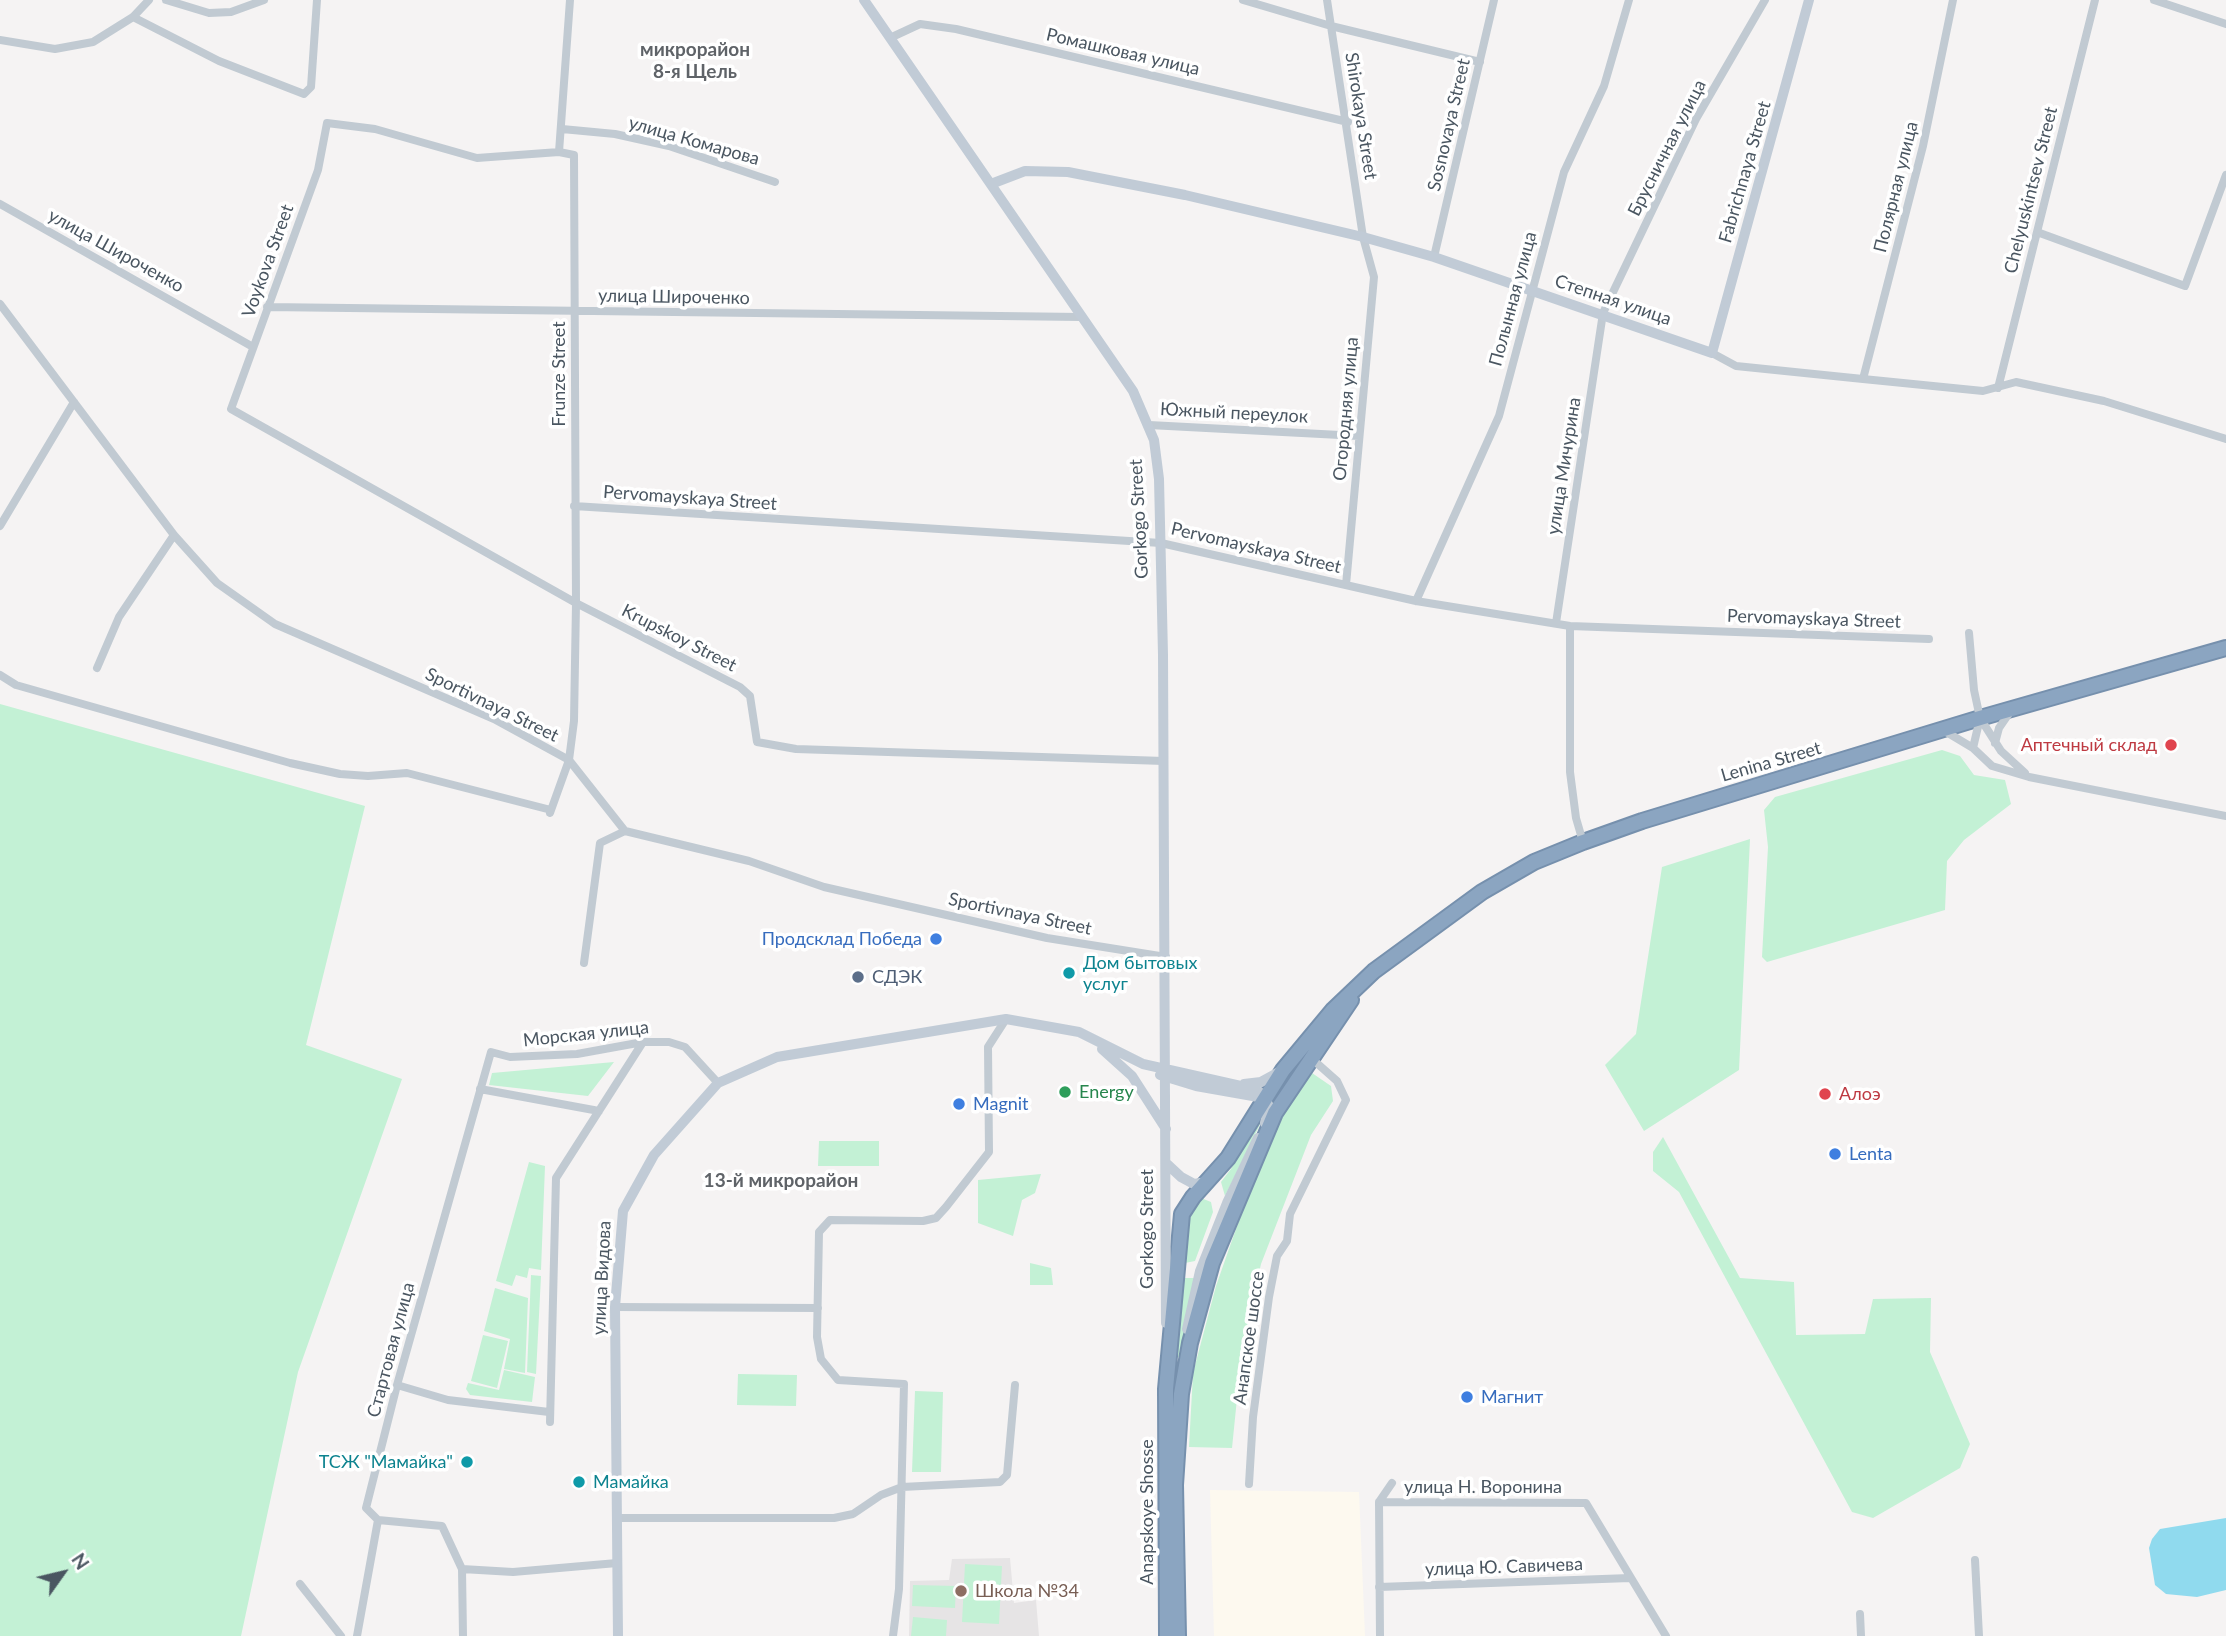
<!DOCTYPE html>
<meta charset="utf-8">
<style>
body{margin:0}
#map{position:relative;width:2226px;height:1636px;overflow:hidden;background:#f5f3f3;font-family:Lato,sans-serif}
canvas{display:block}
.north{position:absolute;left:28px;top:1538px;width:70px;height:70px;-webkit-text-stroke:5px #fff;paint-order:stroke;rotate:56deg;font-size:19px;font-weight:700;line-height:28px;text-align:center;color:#4a5661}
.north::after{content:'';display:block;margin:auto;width:24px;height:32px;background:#4a5661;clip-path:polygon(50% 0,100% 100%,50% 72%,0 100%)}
</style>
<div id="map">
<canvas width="2226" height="1636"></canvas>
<div class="north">N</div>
</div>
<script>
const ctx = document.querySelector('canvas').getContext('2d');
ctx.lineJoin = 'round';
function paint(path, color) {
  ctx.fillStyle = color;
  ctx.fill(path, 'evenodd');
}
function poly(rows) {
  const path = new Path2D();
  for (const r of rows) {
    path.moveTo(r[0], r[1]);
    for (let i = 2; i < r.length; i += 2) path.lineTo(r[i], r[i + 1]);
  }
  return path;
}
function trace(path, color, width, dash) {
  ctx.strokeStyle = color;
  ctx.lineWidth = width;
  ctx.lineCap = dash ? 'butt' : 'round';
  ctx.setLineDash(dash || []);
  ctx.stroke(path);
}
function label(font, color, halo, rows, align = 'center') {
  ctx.font = font + ' Lato,sans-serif';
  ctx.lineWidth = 7;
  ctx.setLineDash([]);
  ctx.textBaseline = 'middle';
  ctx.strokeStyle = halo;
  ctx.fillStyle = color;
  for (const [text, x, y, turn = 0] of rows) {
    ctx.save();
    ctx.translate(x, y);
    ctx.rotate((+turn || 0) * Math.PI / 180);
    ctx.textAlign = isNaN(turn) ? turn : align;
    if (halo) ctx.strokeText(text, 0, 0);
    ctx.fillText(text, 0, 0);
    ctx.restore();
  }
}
const commercial = poly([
 [1210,1490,1359,1492,1365,1636,1214,1636]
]);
const education = poly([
 [1010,1558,1014,1603,1036,1600,1039,1636,909,1636,910,1581,949,1580,952,1559]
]);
const green = poly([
 [0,704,365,806,306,1045,402,1079,298,1372,241,1636,0,1636],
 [1942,750,1960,756,1974,775,2005,780,2011,804,1964,840,1947,861,1945,910,1767,962,1762,957,1768,847,1764,810,1775,797],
 [1750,839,1739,1070,1644,1131,1605,1065,1636,1034,1662,867],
 [1334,1015,1269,1106,1225,1196,1221,1182,1231,1169,1265,1098],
 [614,1062,588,1096,489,1085,492,1073],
 [1312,1073,1331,1086,1333,1101,1311,1135,1261,1264,1242,1349,1232,1448,1189,1447,1193,1373,1216,1286,1257,1169,1285,1112,1306,1077],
 [1663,1137,1740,1278,1794,1282,1796,1335,1865,1334,1873,1299,1931,1298,1930,1352,1970,1444,1960,1468,1873,1518,1852,1512,1679,1192,1653,1171,1653,1152],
 [819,1141,879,1141,879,1166,818,1166],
 [529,1162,545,1166,541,1270,529,1268,527,1278,516,1275,512,1286,496,1281],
 [1041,1174,1035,1193,1022,1200,1013,1236,978,1223,978,1180],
 [1201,1198,1211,1202,1213,1212,1195,1261,1185,1263,1183,1257,1189,1212],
 [1030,1263,1051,1268,1053,1285,1030,1285],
 [531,1275,541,1276,536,1374,527,1372],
 [1182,1278,1195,1278,1180,1357,1177,1357],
 [495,1288,528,1298,525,1373,504,1369,510,1339,484,1331],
 [483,1335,508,1341,497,1388,471,1381],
 [504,1370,535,1377,532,1402,470,1395,466,1389,468,1383,499,1390],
 [738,1374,797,1375,796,1406,737,1405],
 [915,1391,943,1392,941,1472,912,1472],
 [965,1564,1002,1566,999,1624,962,1622],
 [913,1585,956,1586,955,1608,912,1606],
 [913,1617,947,1620,946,1636,911,1636]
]);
const water = poly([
 [2226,1518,2226,1590,2197,1597,2166,1594,2155,1585,2149,1548,2152,1539,2160,1529]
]);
const street = poly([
 [166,0,209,13,231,12,264,0],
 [1243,0,1331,26,1480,62],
 [1327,0,1363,237,1374,277,1346,585],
 [2154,0,2226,24],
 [133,17,219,61,304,94,311,87,317,0],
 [892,37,920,24,956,29,1348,122],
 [0,40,55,49,93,42,133,17,149,0],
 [562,129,615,134,669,146,775,182],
 [559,152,570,0],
 [0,204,253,347],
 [2037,232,2185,286,2226,175],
 [1434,257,1494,0],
 [0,304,174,535,217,583,275,624,494,719,569,760,625,831,749,861,824,887,1047,938,1166,957],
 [267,307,1081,317],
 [1712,353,1736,366,1863,379,1983,391,2016,382,2104,401,2226,439],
 [1863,379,1923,146,1953,0],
 [1998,388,2095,0],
 [1149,425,1359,436],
 [574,506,1161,543,1416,601,1570,626,1929,639],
 [0,526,74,402],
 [1416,601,1499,416,1564,172,1604,86,1629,0],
 [1556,623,1603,313,1696,119,1765,0],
 [1570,626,1570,772,1576,818,1583,842],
 [1969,633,1974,690,1980,718,2001,751,2025,773],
 [97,668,119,617,174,535],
 [0,675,16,685,290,763,340,774,368,776,407,773,551,810],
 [1980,718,1973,748,1992,766,2029,777,2226,816],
 [1943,730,1973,748],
 [1995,743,1999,728,2010,712],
 [550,813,569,760,574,721,576,603,574,155,559,152,477,158,375,129,327,123,318,170,231,409,576,603,740,687,750,696,757,742,796,749,1164,761],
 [584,963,600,843,625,831],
 [480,1089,599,1111],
 [615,1307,818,1308],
 [397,1385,448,1400,549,1412],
 [550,1422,556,1178,643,1042],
 [1249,1484,1253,1417,1269,1297,1277,1256,1287,1241,1290,1214,1346,1100,1337,1081,1311,1058],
 [1379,1502,1586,1503,1666,1636],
 [617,1518,834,1518,853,1514,881,1495,902,1487,1000,1482,1007,1475,1015,1385],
 [378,1520,442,1526,462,1569,463,1636],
 [1975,1560,1979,1636],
 [462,1569,513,1572,617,1563],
 [300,1584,341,1636],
 [1379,1587,1630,1578],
 [1860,1614,1861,1636],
 [357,1636,378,1520,366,1508,397,1385,491,1052,510,1057,577,1054,643,1042,669,1042,685,1047,718,1083],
 [893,1636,899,1589,904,1384,838,1380,821,1359,817,1337,819,1232,830,1220,923,1221,936,1218,946,1207,989,1152,988,1047,1006,1019],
 [1380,1636,1379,1502,1392,1483]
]);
const secondary = poly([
 [864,0,1133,391,1154,440,1159,479,1163,655,1166,1323],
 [991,184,1025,171,1068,172,1185,195,1363,237,1434,257,1712,353,1809,0],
 [1102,1049,1132,1076,1166,1129],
 [1160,1075,1196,1086,1264,1098],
 [1244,1084,1261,1082,1283,1070],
 [1167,1164,1181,1177,1194,1184,1207,1182],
 [1187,1329,1200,1271,1227,1203,1258,1138],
 [618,1636,615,1307,623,1211,654,1155,718,1083,777,1057,1006,1019,1079,1032,1143,1064,1254,1089,1261,1093,1269,1106,1265,1123]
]);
const highway = poly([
 [1167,1636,1166,1389,1182,1214,1193,1197,1228,1158,1283,1070,1333,1010,1374,971,1482,892,1534,862,1583,842,1642,821,1980,718,2226,648],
 [1178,1636,1175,1485,1181,1394,1190,1343,1212,1263,1275,1113,1351,1000]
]);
const markers = [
 [2171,745,7,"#e0444e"],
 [936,939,7,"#3f7fe0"],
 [1069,973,7,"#0f9aa8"],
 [858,977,7,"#5c6f8a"],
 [1065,1092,7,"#2e9e5b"],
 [1825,1094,7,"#e0444e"],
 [959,1104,7,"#3f7fe0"],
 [1835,1154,7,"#3f7fe0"],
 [1467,1397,7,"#3f7fe0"],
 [467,1462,7,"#0f9aa8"],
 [579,1482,7,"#0f9aa8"],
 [961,1591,7,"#8d6e63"]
];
const streetNames = [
 ["Ромашковая улица",1123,52,13],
 ["Shirokaya Street",1361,116,81],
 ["Sosnovaya Street",1449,125,-77],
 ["улица Комарова",694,141,16],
 ["Брусничная улица",1667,148,-63],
 ["Fabrichnaya Street",1745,172,-74],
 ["Полярная улица",1896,187,-76],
 ["Chelyuskintsev Street",2031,190,-76],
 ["улица Широченко",116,251,29],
 ["Voykova Street",268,261,-70],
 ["улица Широченко",674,297,1],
 ["Полынная улица",1513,299,-75],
 ["Степная улица",1613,300,19],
 ["Frunze Street",559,374,-90],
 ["Огородняя улица",1346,409,-85],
 ["Южный переулок",1234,413,3],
 ["улица Мичурина",1564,466,-81],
 ["Pervomayskaya Street",690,498,4],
 ["Gorkogo Street",1139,519,-93],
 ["Pervomayskaya Street",1256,548,13],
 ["Pervomayskaya Street",1814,619,2],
 ["Krupskoy Street",679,638,27],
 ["Sportivnaya Street",492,705,26],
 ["Lenina Street",1771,762,-16],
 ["Sportivnaya Street",1020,914,12],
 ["Морская улица",586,1034,-6],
 ["Gorkogo Street",1147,1229,-90],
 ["улица Видова",602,1278,-87],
 ["Анапское шоссе",1249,1338,-82],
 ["Стартовая улица",391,1350,-75],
 ["улица Н. Воронина",1483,1487],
 ["Anapskoye Shosse",1147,1512,-90],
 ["улица Ю. Савичева",1504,1567,-2]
];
const healthNames = [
 ["Аптечный склад",2157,745],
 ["Алоэ",1839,1094,"left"]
];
const shopNames = [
 ["Продсклад Победа",922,939,"right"],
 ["Magnit",973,1104],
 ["Lenta",1849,1154],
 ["Магнит",1481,1397]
];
const cultureNames = [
 ["Дом бытовых",1083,963],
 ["услуг",1083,984],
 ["ТСЖ \"Мамайка\"",453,1462,"right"],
 ["Мамайка",593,1482]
];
const serviceNames = [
 ["СДЭК",872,977]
];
const leisureNames = [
 ["Energy",1079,1092]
];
const educationNames = [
 ["Школа №34",975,1591]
];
const neighbourhoodNames = [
 ["микрорайон",695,50],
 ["8-я Щель",695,72],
 ["13-й микрорайон",781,1181]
];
paint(commercial, '#fdf9ef');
paint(education, '#e6e4e5');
paint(green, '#c3f1d5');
paint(water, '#90daee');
trace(highway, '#7690ad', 18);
trace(street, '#c1cad2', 8);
trace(secondary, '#c1cbd6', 10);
trace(highway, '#8ba5c1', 14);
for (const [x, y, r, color] of markers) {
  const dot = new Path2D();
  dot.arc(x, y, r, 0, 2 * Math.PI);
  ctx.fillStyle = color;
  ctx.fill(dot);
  trace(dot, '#fff', 2.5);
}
label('18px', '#4a5661', '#fff', streetNames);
label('18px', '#be3a42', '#fff', healthNames, 'right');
label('18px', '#366cbe', '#fff', shopNames, 'left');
label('18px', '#0d838f', '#fff', cultureNames, 'left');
label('18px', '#4e5e75', '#fff', serviceNames, 'left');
label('18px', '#27864d', '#fff', leisureNames, 'left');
label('18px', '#785e54', '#fff', educationNames, 'left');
label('bold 19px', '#5f6368', '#fff', neighbourhoodNames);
</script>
